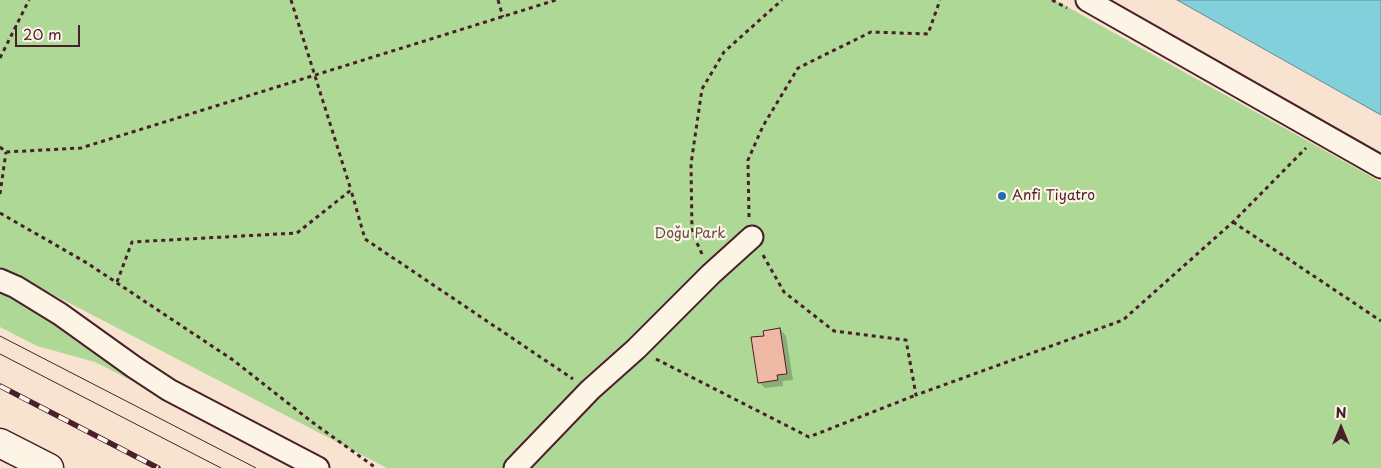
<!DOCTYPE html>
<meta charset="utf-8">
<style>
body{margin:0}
#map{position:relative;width:1381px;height:468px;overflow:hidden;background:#f8e3d1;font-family:"Playpen Sans",sans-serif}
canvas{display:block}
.north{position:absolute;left:1316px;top:403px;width:50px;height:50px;-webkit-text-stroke:4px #fcf5e5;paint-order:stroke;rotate:0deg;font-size:14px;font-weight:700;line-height:20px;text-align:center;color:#4a1f2b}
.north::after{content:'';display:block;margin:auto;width:18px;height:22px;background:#4a1f2b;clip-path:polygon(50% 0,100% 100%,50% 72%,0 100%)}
.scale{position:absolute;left:15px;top:25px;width:65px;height:22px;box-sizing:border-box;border:2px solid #4a1f2b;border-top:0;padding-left:6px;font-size:15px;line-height:18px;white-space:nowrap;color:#4a1f2b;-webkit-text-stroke:4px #fcf5e5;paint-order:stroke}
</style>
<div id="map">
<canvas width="1381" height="468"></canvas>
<div class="north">N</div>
<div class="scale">20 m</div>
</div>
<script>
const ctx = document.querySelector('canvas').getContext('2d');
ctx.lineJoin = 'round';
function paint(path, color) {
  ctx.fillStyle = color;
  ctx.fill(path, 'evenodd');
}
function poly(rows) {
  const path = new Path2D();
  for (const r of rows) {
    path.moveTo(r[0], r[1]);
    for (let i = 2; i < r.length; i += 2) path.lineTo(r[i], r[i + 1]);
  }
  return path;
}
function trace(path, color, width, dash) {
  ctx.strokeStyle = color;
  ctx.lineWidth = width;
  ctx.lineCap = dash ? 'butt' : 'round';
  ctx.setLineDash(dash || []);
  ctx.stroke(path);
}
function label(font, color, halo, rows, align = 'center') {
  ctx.font = font + ' "Playpen Sans",sans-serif';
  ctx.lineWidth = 4.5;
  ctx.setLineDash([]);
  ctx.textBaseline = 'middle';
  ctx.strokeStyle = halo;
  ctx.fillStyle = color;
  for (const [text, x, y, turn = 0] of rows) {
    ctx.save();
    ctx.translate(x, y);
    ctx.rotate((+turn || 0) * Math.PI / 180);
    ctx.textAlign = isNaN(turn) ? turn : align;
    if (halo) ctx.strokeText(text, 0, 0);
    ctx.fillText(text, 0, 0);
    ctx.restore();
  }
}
const green = poly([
 [0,0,1055,0,1381,182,1381,468,387,468,0,267],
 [0,291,40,314,72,338,142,386,95,362,37,346,0,327]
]);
const water = poly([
 [1177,0,1381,0,1381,115,1177,0]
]);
const shadow = poly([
 [780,329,786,336,793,380,783,381,783,386,765,388,759,382,765,337]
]);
const building = poly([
 [780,328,787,374,777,375,778,380,758,383,751,337,764,336,763,331,780,328]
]);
const path = poly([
 [291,0,351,190],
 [498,0,503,17],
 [1052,0,1067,8],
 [0,58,29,0],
 [0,147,6,152,81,148,556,0],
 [0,194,6,152],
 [0,213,87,263,233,360,312,422,376,468],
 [749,217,748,160,763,126,798,68,871,32,928,34,940,0],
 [1233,222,1381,321],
 [702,254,692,232,691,164,702,89,724,52,782,0],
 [763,255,784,292,834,331,906,340,916,395,1123,320,1233,222,1306,148],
 [117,282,132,242,297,233,351,190,365,239,573,379],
 [656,359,809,437,916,395]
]);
const street = poly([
 [1087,0,1381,167],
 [0,280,16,287,60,314,134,367,169,390,318,468],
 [515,468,590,390,636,349,711,274,752,237]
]);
const primary = poly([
 [0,443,49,468]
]);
const tram = poly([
 [0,336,256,468],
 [0,354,221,468]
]);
const rail = poly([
 [0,386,158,468]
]);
const markers = [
 [1002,196,5,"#1f6fb2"]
];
const poiNames = [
 ["Anfi Tiyatro",1012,196]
];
const parkNames = [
 ["Doğu Park",690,234]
];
paint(green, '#aed895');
paint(water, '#81d0dc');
trace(water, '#6b8995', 1);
paint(shadow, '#0003');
paint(building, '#efb9a3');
trace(building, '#4a1f2b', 1);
trace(street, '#4a1f2b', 25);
trace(primary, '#4a1f2b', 31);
trace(path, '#4a1f2b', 3, [4, 4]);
trace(street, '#fcf5e5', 21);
trace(primary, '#fcf5e5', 28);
trace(tram, '#4a1f2b', 1);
trace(rail, '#4a1f2b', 5.5);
trace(rail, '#fcf5e5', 4, [11]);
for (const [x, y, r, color] of markers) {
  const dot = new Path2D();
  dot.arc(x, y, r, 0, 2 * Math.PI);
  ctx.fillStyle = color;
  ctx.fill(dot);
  trace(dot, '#fcf5e5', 2);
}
label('14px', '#4a1f2b', '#fcf5e5', poiNames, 'left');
label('14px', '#634d46', '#fcf5e5', parkNames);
</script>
